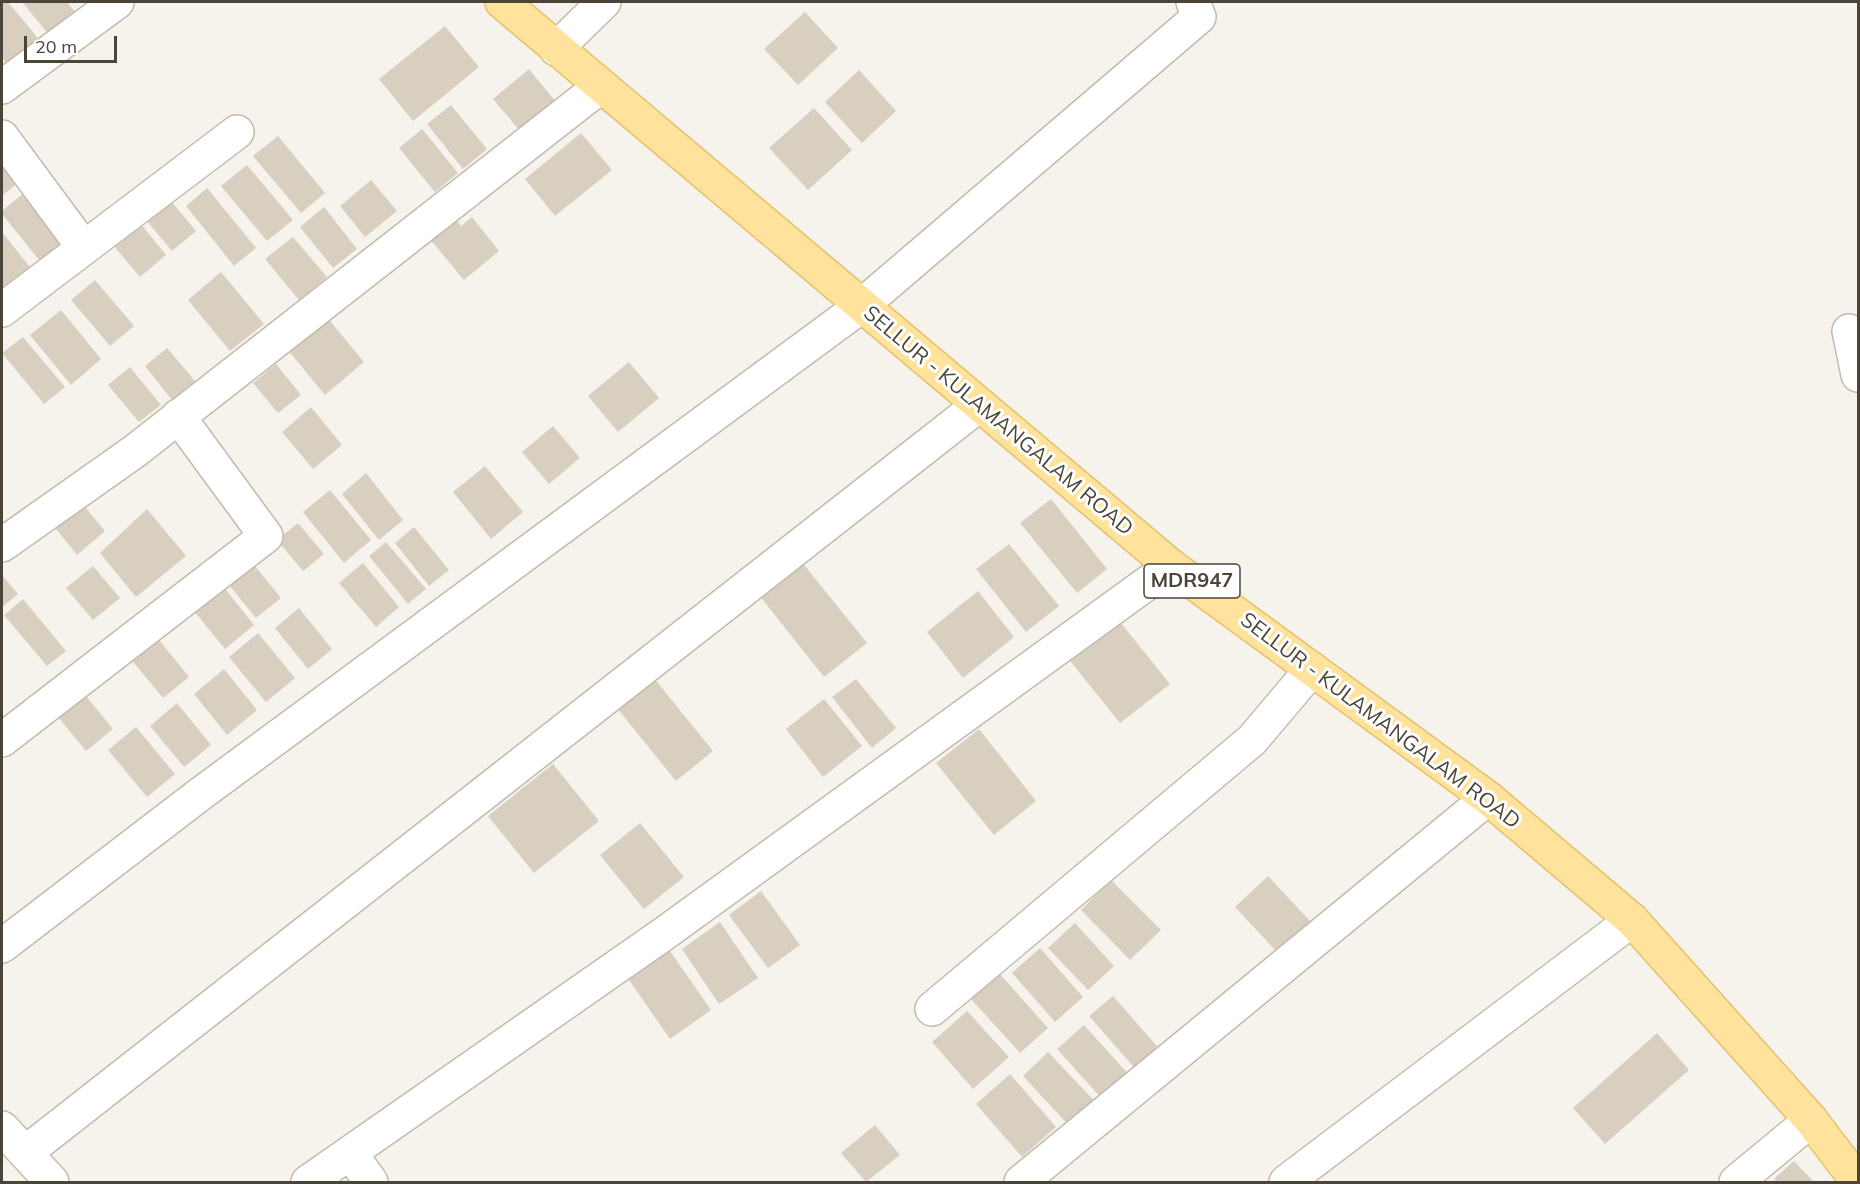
<!DOCTYPE html>
<style>
body{margin:0}
#map{position:relative;width:1860px;height:1184px;overflow:hidden;background:#f6f3ec;font-family:Mulish,sans-serif}
canvas{display:block}
.frame{position:absolute;inset:0;border:3px solid #4b4439;pointer-events:none}
.scale{position:absolute;left:24px;top:36px;width:93px;height:27px;box-sizing:border-box;border:3px solid #4b4439;border-top:0;padding-left:8px;font-size:18px;line-height:21px;white-space:nowrap;color:#4b4439;-webkit-text-stroke:4px #fff;paint-order:stroke}
</style>
<div id="map">
<canvas width="1860" height="1184"></canvas>
<div class="frame"></div>
<div class="scale">20 m</div>
</div>
<script>
const ctx = document.querySelector('canvas').getContext('2d');
ctx.lineJoin = 'round';
function paint(path, color) {
  ctx.fillStyle = color;
  ctx.fill(path, 'evenodd');
}
function poly(rows) {
  const path = new Path2D();
  for (const r of rows) {
    path.moveTo(r[0], r[1]);
    for (let i = 2; i < r.length; i += 2) path.lineTo(r[i], r[i + 1]);
  }
  return path;
}
function trace(path, color, width, dash) {
  ctx.strokeStyle = color;
  ctx.lineWidth = width;
  ctx.lineCap = dash ? 'butt' : 'round';
  ctx.setLineDash(dash || []);
  ctx.stroke(path);
}
function label(font, color, halo, rows, align = 'center') {
  ctx.font = font + ' Mulish,sans-serif';
  ctx.lineWidth = 6;
  ctx.setLineDash([]);
  ctx.textBaseline = 'middle';
  ctx.strokeStyle = halo;
  ctx.fillStyle = color;
  for (const [text, x, y, turn = 0] of rows) {
    ctx.save();
    ctx.translate(x, y);
    ctx.rotate((+turn || 0) * Math.PI / 180);
    ctx.textAlign = isNaN(turn) ? turn : align;
    if (halo) ctx.strokeText(text, 0, 0);
    ctx.fillText(text, 0, 0);
    ctx.restore();
  }
}
const building = poly([
 [2,2,8,2,42,43,11,69,2,58],
 [22,2,67,2,76,13,49,35],
 [805,12,838,48,798,85,764,49],
 [445,26,479,67,413,121,379,79],
 [529,69,556,102,520,131,493,99],
 [859,70,896,111,862,143,825,102],
 [451,105,487,149,463,169,427,124],
 [814,108,852,150,808,190,769,148],
 [422,129,458,173,435,192,399,148],
 [581,133,612,170,555,216,525,179],
 [278,136,325,193,301,213,253,156],
 [2,156,21,180,2,196],
 [247,165,293,220,267,241,221,186],
 [371,180,397,211,365,237,340,206],
 [207,188,256,248,234,266,186,206],
 [25,192,65,240,40,261,2,214,2,211],
 [171,201,196,231,172,251,147,221],
 [324,207,357,249,333,268,300,227],
 [449,211,461,226,472,217,499,251,464,280,424,232],
 [140,223,166,255,140,277,113,245],
 [2,232,33,271,6,294,2,289],
 [293,237,327,277,299,300,265,259],
 [221,272,264,324,230,351,188,300],
 [95,280,134,326,110,346,71,300],
 [61,310,101,359,71,385,30,335],
 [326,316,364,362,325,395,287,349],
 [23,337,65,387,44,404,2,353],
 [167,348,195,381,172,400,145,366],
 [629,362,659,398,618,432,588,396],
 [276,364,301,395,278,413,253,383],
 [130,367,161,405,139,422,108,385],
 [311,407,342,445,313,469,282,432],
 [553,426,580,458,549,484,522,452],
 [485,466,523,512,491,539,453,492],
 [366,473,403,520,379,540,342,494],
 [330,490,371,540,344,563,303,512],
 [1051,499,1107,569,1077,593,1020,523],
 [81,502,105,531,77,555,53,525],
 [147,509,186,556,136,597,100,553],
 [298,523,324,554,303,571,277,540],
 [414,527,449,570,429,586,395,543],
 [386,542,426,589,408,604,369,556],
 [1009,544,1059,606,1026,632,976,569],
 [250,560,281,598,256,618,225,580],
 [801,561,867,643,824,677,759,595],
 [363,563,399,607,376,627,339,583],
 [93,566,120,598,93,620,66,588],
 [2,575,18,594,2,607],
 [218,580,254,625,225,649,189,605],
 [978,591,1014,637,963,678,927,632],
 [23,599,66,651,47,666,4,615],
 [299,608,332,649,308,669,275,628],
 [1116,617,1170,684,1120,723,1067,657],
 [151,630,189,677,163,698,125,652],
 [258,633,295,678,266,702,229,657],
 [224,669,257,710,227,735,194,694],
 [649,672,713,751,676,781,612,702],
 [856,679,896,728,872,748,832,697],
 [80,689,113,729,86,751,53,711],
 [824,699,862,746,823,777,786,729],
 [177,703,211,745,184,767,150,726],
 [136,727,175,774,147,797,108,750],
 [979,729,1036,801,994,835,936,763],
 [553,764,599,821,534,873,488,816],
 [640,823,684,877,644,909,600,855],
 [1268,876,1311,922,1278,953,1235,907],
 [1111,880,1161,930,1130,960,1081,910],
 [761,891,800,945,768,968,729,915],
 [720,922,758,978,719,1004,682,949],
 [1075,923,1114,966,1088,990,1048,948],
 [668,948,711,1010,670,1039,627,977],
 [1040,948,1083,997,1055,1022,1012,973],
 [998,972,1048,1028,1020,1053,970,998],
 [1113,996,1163,1053,1140,1074,1089,1016],
 [967,1011,1009,1057,973,1089,932,1042],
 [1084,1025,1131,1077,1104,1101,1057,1049],
 [1657,1033,1689,1070,1605,1144,1573,1108],
 [1048,1052,1100,1107,1074,1131,1023,1076],
 [1010,1074,1056,1127,1022,1157,976,1104],
 [875,1125,900,1155,866,1182,841,1153],
 [1794,1161,1814,1182,1776,1182,1774,1179]
]);
const minor = poly([
 [556,49,604,2],
 [2,87,117,2],
 [2,137,84,248],
 [2,310,237,132],
 [1849,331,1858,375],
 [2,545,135,451,601,86],
 [2,740,266,536,178,416],
 [2,946,199,795,860,307,1199,17,1193,2],
 [932,1009,1252,740,1312,669],
 [2,1128,52,1182],
 [25,1153,979,405],
 [350,1153,371,1182],
 [308,1182,665,933,1171,566],
 [1021,1182,1488,798],
 [1286,1182,1632,920],
 [1736,1182,1811,1120]
]);
const primary = poly([
 [502,2,1171,566,1488,798,1632,920,1811,1120,1858,1182]
]);
const shields = [
 [1192,581,96]
];
const shieldNames = [
 ["MDR947",1192,581]
];
const streetNames = [
 ["SELLUR - KULAMANGALAM ROAD",998,421,40],
 ["SELLUR - KULAMANGALAM ROAD",1380,721,37]
];
paint(building, '#d8cfc1');
trace(minor, '#c2bbae', 36);
trace(primary, '#e6c16a', 36);
trace(minor, '#fff', 33);
trace(primary, '#ffe39c', 33);
for (const [x, y, w] of shields) {
  const box = new Path2D();
  box.roundRect(x - w / 2, y - 17, w, 34, 4.5);
  ctx.fillStyle = '#fff';
  ctx.fill(box);
  trace(box, '#4b4439', 1.5);
}
label('bold 20px', '#4b4439', null, shieldNames);
label('21px', '#4b4439', '#fff', streetNames);
</script>
